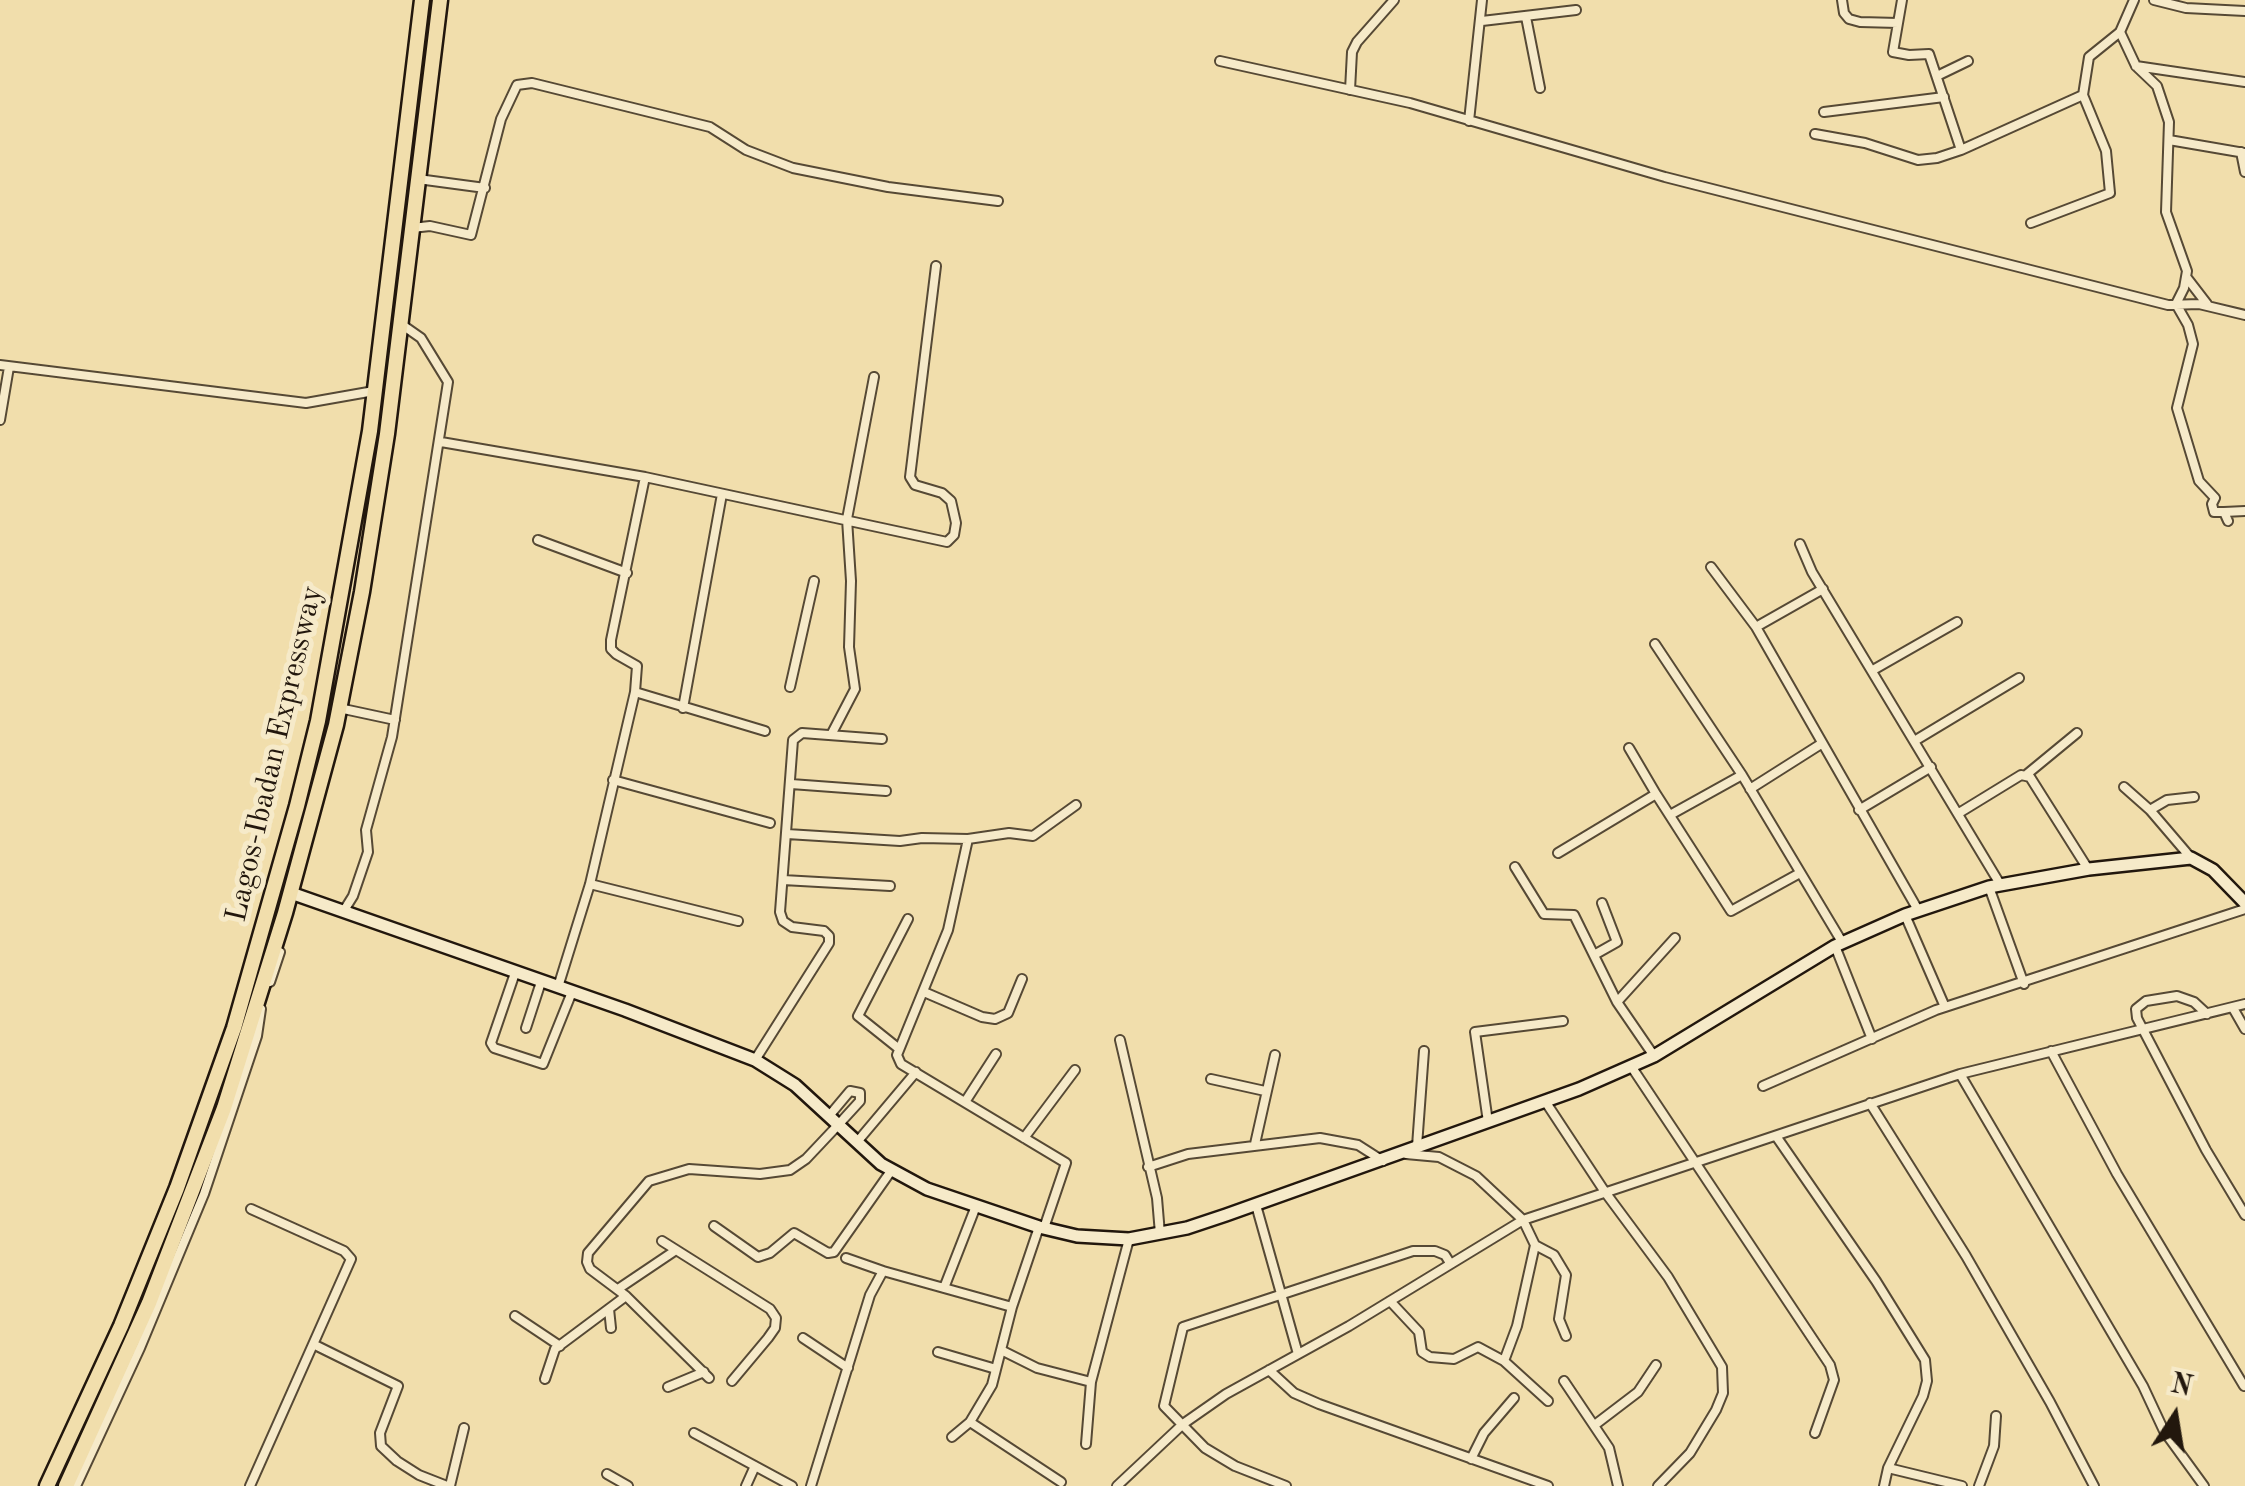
<!DOCTYPE html>
<style>
body{margin:0}
#map{position:relative;width:2245px;height:1486px;overflow:hidden;background:#f1deac;font-family:"Old Standard TT",serif}
canvas{display:block}
.north{position:absolute;left:2125px;top:1366px;width:100px;height:100px;-webkit-text-stroke:8px #f6eac9;paint-order:stroke;rotate:12deg;font-size:28px;font-weight:700;line-height:40px;text-align:center;color:#22170d}
.north::after{content:'';display:block;margin:auto;width:35px;height:45px;background:#22170d;clip-path:polygon(50% 0,100% 100%,50% 72%,0 100%)}
</style>
<div id="map">
<canvas width="2245" height="1486"></canvas>
<div class="north">N</div>
</div>
<script>
const ctx = document.querySelector('canvas').getContext('2d');
ctx.lineJoin = 'round';
function poly(rows) {
  const path = new Path2D();
  for (const r of rows) {
    path.moveTo(r[0], r[1]);
    for (let i = 2; i < r.length; i += 2) path.lineTo(r[i], r[i + 1]);
  }
  return path;
}
function trace(path, color, width, dash) {
  ctx.strokeStyle = color;
  ctx.lineWidth = width;
  ctx.lineCap = dash ? 'butt' : 'round';
  ctx.setLineDash(dash || []);
  ctx.stroke(path);
}
function label(font, color, halo, rows, align = 'center') {
  ctx.font = font + ' "Old Standard TT",serif';
  ctx.lineWidth = 10;
  ctx.setLineDash([]);
  ctx.textBaseline = 'middle';
  ctx.strokeStyle = halo;
  ctx.fillStyle = color;
  for (const [text, x, y, turn = 0] of rows) {
    ctx.save();
    ctx.translate(x, y);
    ctx.rotate((+turn || 0) * Math.PI / 180);
    ctx.textAlign = isNaN(turn) ? turn : align;
    if (halo) ctx.strokeText(text, 0, 0);
    ctx.fillText(text, 0, 0);
    ctx.restore();
  }
}
const street = poly([
 [1842,0,1844,13,1849,19,1860,22,1898,23],
 [1902,0,1893,52,1909,55,1929,54,1961,150],
 [2154,0,2186,8,2245,11],
 [1526,17,1540,88],
 [1482,21,1576,10],
 [2120,32,2136,66,2157,86,2169,122,2166,212,2187,271,2184,288,2176,304,2188,325,2193,344,2177,408,2199,481,2215,498,2212,504,2214,512,2224,512,2228,521],
 [1220,61,1410,103,1665,177,2168,305,2199,304,2245,315],
 [2136,66,2245,82],
 [1937,76,1968,61],
 [1350,90,1352,52,1357,42,1394,0],
 [2083,95,2089,57,2120,32,2134,0],
 [1824,112,1944,97],
 [1469,121,1482,0],
 [1815,134,1865,143,1918,160,1937,158,1961,150,2083,95,2106,151,2110,193,2031,223],
 [2169,140,2245,153],
 [2241,152,2245,172],
 [418,179,485,188],
 [412,228,430,226,471,235,501,119,517,85,532,83,710,127,746,150,793,168,888,187,998,201],
 [2187,278,2207,304],
 [0,365,306,403,374,391],
 [0,420,9,367],
 [441,442,645,477,947,542,954,535,956,523,951,501,942,493,915,485,910,477,936,266],
 [2224,512,2245,511],
 [538,540,627,573],
 [1800,544,1812,572,2000,884],
 [1711,567,1756,627,1918,910],
 [1756,627,1823,589],
 [1655,644,1742,775,1842,942],
 [1873,670,1957,622],
 [790,687,814,581],
 [635,692,765,731],
 [339,708,395,720],
 [683,708,722,494],
 [831,735,855,689,849,647,851,581,847,519,874,377],
 [1916,740,2019,678],
 [1629,748,1656,794],
 [2026,775,2077,733],
 [613,780,770,823],
 [791,784,886,791],
 [2124,787,2150,810,2191,858],
 [1750,789,1821,744],
 [1859,810,1931,767],
 [2150,810,2167,800,2194,797],
 [1959,813,2021,775,2030,777,2088,869],
 [1670,815,1742,775],
 [787,834,900,841,922,838,968,839,1009,833,1033,836,1076,805],
 [968,839,948,930,897,1055,901,1064,1066,1163,1044,1228],
 [1558,853,1656,794,1731,911,1800,873],
 [1515,867,1544,914,1574,915,1617,1002],
 [783,880,890,886],
 [590,884,738,921],
 [1989,887,2024,984],
 [343,912,353,896,368,852,366,830,392,737,448,382,421,338,401,324],
 [1905,915,1945,1007],
 [1835,946,1872,1039],
 [1594,955,1617,942,1602,903],
 [515,973,491,1043,494,1048,543,1064,572,992],
 [270,982,280,952],
 [558,987,590,884,635,692,637,666,616,654,611,649,611,640,645,477],
 [924,992,982,1017,995,1019,1008,1013,1022,979],
 [2233,1008,2245,1029],
 [2207,1014,2194,1002,2177,996,2146,1001,2136,1009,2137,1018,2206,1150,2245,1215],
 [526,1028,541,982],
 [1120,1040,1157,1198,1160,1234],
 [898,1048,858,1016,908,919],
 [2051,1051,2117,1174,2244,1386],
 [1654,1056,1617,1002,1675,938],
 [755,1060,829,943,829,936,824,931,792,927,783,921,780,912,793,740,802,733,882,739],
 [1631,1066,1830,1365,1834,1380,1815,1433],
 [1960,1074,2143,1386,2164,1431,2204,1486],
 [1211,1079,1265,1091],
 [1763,1086,1936,1010,2245,909],
 [1545,1101,1605,1192,1668,1277,1722,1367,1723,1393,1716,1410,1690,1453,1658,1486],
 [965,1102,996,1054],
 [1870,1103,1966,1256,2050,1402,2094,1486],
 [1488,1122,1475,1032,1563,1021],
 [1776,1136,1876,1281,1925,1360,1927,1381,1923,1396,1888,1468,1884,1486],
 [1024,1138,1075,1070],
 [857,1142,916,1072],
 [1255,1144,1275,1055],
 [1417,1146,1424,1051],
 [1406,1154,1439,1157,1476,1176,1523,1220,1535,1245,1554,1255,1566,1275,1559,1319,1566,1336],
 [1148,1167,1188,1154,1320,1138,1358,1145,1383,1161],
 [1256,1205,1298,1354],
 [714,1226,758,1257,770,1253,794,1233,828,1253,834,1252,891,1171],
 [662,1241,770,1309,776,1318,775,1328,768,1338,732,1381],
 [1535,1245,1517,1326,1504,1361,1548,1401],
 [846,1258,883,1271],
 [944,1288,976,1206],
 [618,1289,676,1250],
 [1390,1301,1419,1332,1422,1352,1430,1357,1454,1359,1478,1347,1504,1361],
 [609,1309,611,1328],
 [515,1316,560,1346],
 [803,1338,848,1368],
 [315,1345,398,1386,380,1433,381,1446,397,1461,419,1475,447,1486],
 [1001,1350,1037,1368,1091,1382],
 [938,1352,996,1369],
 [1269,1370,1294,1393,1319,1404,1548,1486],
 [709,1378,626,1296,590,1269,587,1262,588,1253,649,1181,689,1169,760,1174,790,1170,806,1159,839,1124,860,1101,860,1093,850,1091,829,1116],
 [545,1379,555,1349,626,1296],
 [1564,1381,1609,1448,1618,1486],
 [668,1387,704,1372],
 [970,1422,1061,1482],
 [1596,1424,1638,1392,1656,1365],
 [694,1433,792,1486],
 [952,1437,970,1422,992,1385,1012,1307,1039,1227],
 [1086,1444,1091,1382,1129,1239],
 [1471,1459,1484,1433,1514,1398],
 [1888,1468,1962,1486],
 [607,1474,628,1486],
 [76,1486,140,1348,204,1194,257,1036,261,1009],
 [250,1486,351,1259,344,1251,251,1209],
 [450,1486,464,1428],
 [746,1486,755,1466],
 [811,1486,870,1295,883,1271,1012,1307],
 [1117,1486,1183,1424,1226,1394,1349,1326,1523,1220,1960,1074,2245,1004],
 [1286,1486,1235,1466,1205,1448,1164,1406,1183,1327,1413,1251,1435,1251,1445,1255,1450,1263],
 [1979,1486,1994,1446,1996,1416]
]);
const secondary = poly([
 [291,893,625,1010,755,1060,795,1085,881,1164,927,1189,1039,1227,1077,1236,1129,1239,1187,1228,1226,1215,1579,1089,1654,1056,1835,946,1905,915,1989,887,2089,869,2191,858,2213,870,2245,903]
]);
const highway = poly([
 [47,1486,121,1326,177,1188,234,1028,297,806,318,721,370,431,422,0],
 [66,1486,149,1303,224,1108,285,913,336,725,362,592,387,434,440,0]
]);
const streetNames = [
 ["Lagos-Ibadan Expressway",275,754,-77]
];
trace(street, '#564935', 12);
trace(secondary, '#22170d', 16);
trace(highway, '#22170d', 19);
trace(street, '#f6eac9', 8);
trace(secondary, '#f6eac9', 11);
trace(highway, '#f1deac', 14);
label('30px', '#22170d', '#f6eac9', streetNames);
</script>
